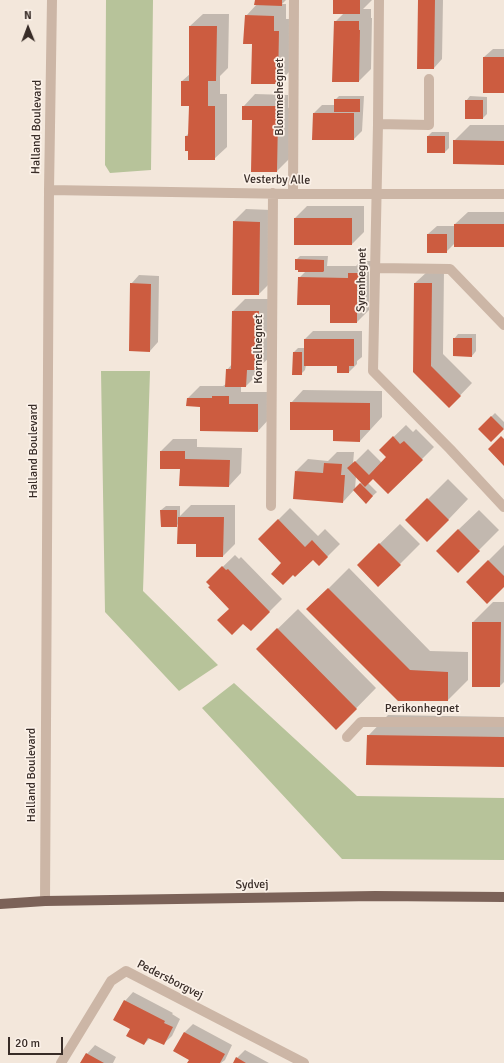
<!DOCTYPE html>
<style>
body{margin:0}
#map{position:relative;width:504px;height:1063px;overflow:hidden;background:#f3e7db;font-family:Signika,sans-serif}
canvas{display:block}
.north{position:absolute;left:8px;top:8px;width:40px;height:40px;-webkit-text-stroke:3px #fbf1e8;paint-order:stroke;rotate:359deg;font-size:11px;font-weight:700;line-height:16px;text-align:center;color:#382c27}
.north::after{content:'';display:block;margin:auto;width:14px;height:18px;background:#382c27;clip-path:polygon(50% 0,100% 100%,50% 72%,0 100%)}
.scale{position:absolute;left:8px;top:1037px;width:55px;height:18px;box-sizing:border-box;border:2px solid #382c27;border-top:0;padding-left:5px;font-size:12px;line-height:14px;white-space:nowrap;color:#382c27;-webkit-text-stroke:3px #fbf1e8;paint-order:stroke}
</style>
<div id="map">
<canvas width="504" height="1063"></canvas>
<div class="north">N</div>
<div class="scale">20 m</div>
</div>
<script>
const ctx = document.querySelector('canvas').getContext('2d');
ctx.lineJoin = 'round';
function paint(path, color) {
  ctx.fillStyle = color;
  ctx.fill(path, 'evenodd');
}
function poly(rows) {
  const path = new Path2D();
  for (const r of rows) {
    path.moveTo(r[0], r[1]);
    for (let i = 2; i < r.length; i += 2) path.lineTo(r[i], r[i + 1]);
  }
  return path;
}
function trace(path, color, width, dash) {
  ctx.strokeStyle = color;
  ctx.lineWidth = width;
  ctx.lineCap = dash ? 'butt' : 'round';
  ctx.setLineDash(dash || []);
  ctx.stroke(path);
}
function label(font, color, halo, rows, align = 'center') {
  ctx.font = font + ' Signika,sans-serif';
  ctx.lineWidth = 3.5;
  ctx.setLineDash([]);
  ctx.textBaseline = 'middle';
  ctx.strokeStyle = halo;
  ctx.fillStyle = color;
  for (const [text, x, y, turn = 0] of rows) {
    ctx.save();
    ctx.translate(x, y);
    ctx.rotate((+turn || 0) * Math.PI / 180);
    ctx.textAlign = isNaN(turn) ? turn : align;
    if (halo) ctx.strokeText(text, 0, 0);
    ctx.fillText(text, 0, 0);
    ctx.restore();
  }
}
const green = poly([
 [106,0,153,0,151,170,110,173,105,165],
 [101,371,150,371,143,591,218,665,179,691,105,612],
 [234,683,357,796,504,798,504,860,342,859,202,708]
]);
const shadow = poly([
 [256,0,286,0,282,4,286,4,286,19,291,19,290,71,278,83,252,83,253,43,246,16,257,4],
 [334,0,372,0,363,9,371,9,371,18,372,18,371,69,359,81,335,22,344,13],
 [419,0,443,0,442,59,434,68],
 [203,14,229,14,228,68,220,76,220,94,227,94,227,147,214,159,189,150,186,136,189,133,190,105,182,81,190,74,190,26],
 [493,49,504,49,504,92,484,57],
 [255,94,288,95,288,108,290,107,289,159,277,171,253,119,243,107],
 [339,96,364,96,362,131,354,139,314,113,322,105,335,105,335,100],
 [470,96,487,97,487,114,483,118,466,101],
 [470,125,504,125,504,164,454,141],
 [432,132,449,132,449,148,445,152,428,136],
 [307,206,364,206,364,232,352,244,295,244,295,218],
 [246,209,272,210,271,282,259,294,234,221],
 [468,212,504,212,504,246,455,243,446,252,428,234,437,226,455,226,455,224],
 [300,256,328,256,327,266,356,266,361,261,372,261,372,265,369,268,369,310,357,322,331,304,299,278,306,271,296,260],
 [428,271,444,271,443,354,472,383,449,407,414,372,415,283],
 [139,275,159,276,158,342,150,351,131,284],
 [245,299,271,299,270,357,258,368,258,374,246,386,241,386,241,392,270,392,270,418,258,431,201,406,188,398,200,386,223,386,226,384,227,370,232,364,233,311],
 [313,331,362,331,362,357,357,361,357,364,349,372,338,365,306,365,305,370,301,374,294,352,298,348,305,348,305,339],
 [458,334,476,334,476,351,472,356,454,339],
 [303,390,382,391,382,417,360,441,334,429,291,403],
 [495,413,504,422,504,428,491,441,479,429],
 [406,425,413,432,416,429,434,447,422,459,373,478,368,483,377,492,366,502,354,490,343,502,296,471,308,459,328,461,337,452,354,452,353,464,368,449,382,463,388,457,380,450],
 [356,476,362,482,355,489],
 [173,439,197,439,197,447,242,448,241,473,229,486,180,485,181,468,161,451],
 [448,479,468,499,448,520,427,500],
 [191,505,235,505,235,544,223,556,197,543,179,523,176,526,161,510,166,506,180,506,180,516],
 [290,508,318,536,325,529,340,544,319,565,313,559,283,563,259,539],
 [479,510,499,530,479,550,458,530],
 [400,524,420,544,378,586,358,565],
 [504,545,504,586,467,582],
 [235,555,239,559,241,557,282,599,251,630,207,582],
 [349,568,430,651,468,652,468,680,448,700,398,700,308,609],
 [493,602,504,602,504,682,500,686,473,686,473,622],
 [298,609,376,688,336,729,257,649],
 [388,715,504,717,504,766,368,736],
 [133,992,173,1013,172,1014,180,1019,172,1036,163,1044,150,1038,144,1044,131,1028,125,1001],
 [193,1024,232,1045,225,1060,221,1063,188,1063,190,1060,174,1051,185,1032],
 [95,1045,116,1057,113,1063,82,1063,87,1054],
 [245,1050,269,1063,234,1063,237,1058]
]);
const building = poly([
 [255,0,282,0,282,6,254,5],
 [333,0,360,0,360,14,333,14],
 [418,0,435,0,434,69,417,69],
 [245,15,274,16,274,31,279,31,278,84,251,84,252,44,243,44],
 [334,21,359,21,359,30,360,30,359,82,332,82],
 [189,26,217,26,216,81,208,81,208,106,215,106,215,160,188,160,188,151,185,151,185,136,188,136,189,106,181,106,181,81,189,81],
 [483,57,504,57,504,93,483,93],
 [334,99,360,99,360,112,334,112],
 [465,100,483,100,483,119,465,119],
 [242,106,277,106,276,119,278,119,277,172,251,172,252,120,242,120],
 [313,113,354,113,354,140,312,140],
 [427,136,445,136,445,153,427,153],
 [453,140,504,141,504,165,453,164],
 [294,218,352,218,352,245,294,245],
 [233,221,260,222,259,295,232,295],
 [454,224,504,224,504,247,454,247],
 [427,234,447,234,447,253,427,253],
 [295,259,324,260,324,271,323,272,298,272,298,270,295,270],
 [348,273,360,273,360,278,357,278,357,323,330,323,330,305,297,305,298,277,348,278],
 [130,283,151,284,150,352,129,351],
 [414,283,432,283,431,366,461,396,449,408,413,372],
 [232,311,259,311,258,370,247,370,246,387,225,387,226,369,231,369],
 [453,338,472,338,472,357,453,356],
 [304,339,354,339,354,366,349,366,349,373,337,373,337,366,304,366],
 [293,352,302,352,302,375,292,375],
 [212,396,229,396,229,404,258,404,258,432,200,431,200,407,186,406,187,398,212,398],
 [290,402,370,403,370,430,360,430,360,442,333,441,333,430,290,430],
 [491,416,504,429,491,442,478,429],
 [393,436,400,444,404,441,423,460,388,494,373,479,365,487,347,468,355,461,369,475,386,457,379,450],
 [501,436,504,439,504,466,488,449],
 [160,451,185,451,185,459,230,460,229,487,179,486,180,469,160,469],
 [324,463,342,464,341,475,345,475,343,503,293,499,295,471,323,473],
 [360,483,373,496,366,504,353,490],
 [427,498,449,520,427,542,405,520],
 [160,510,177,510,177,527,161,527],
 [178,517,224,517,223,557,196,557,196,544,177,544],
 [278,519,305,547,312,540,328,557,319,566,313,560,295,577,293,575,283,585,271,574,281,563,258,539],
 [458,529,480,551,458,573,436,551],
 [379,543,401,565,378,587,357,565],
 [488,560,504,576,504,587,487,604,466,582],
 [222,566,226,570,228,569,270,612,251,631,243,624,232,635,217,620,229,609,208,587,210,586,206,582],
 [328,588,410,670,448,672,448,701,398,701,306,609],
 [472,622,501,622,500,687,472,687],
 [277,628,357,709,336,730,256,649],
 [367,735,504,737,504,767,366,765],
 [124,1000,165,1021,164,1023,173,1027,164,1045,148,1038,144,1045,126,1036,130,1029,113,1020],
 [184,1032,225,1054,220,1063,187,1063,189,1060,173,1051],
 [86,1053,104,1063,80,1063],
 [236,1057,246,1063,233,1063]
]);
const minor = poly([
 [379,0,378,124,373,371,450,449,504,507],
 [378,124,429,125,429,79],
 [49,190,293,194,504,194],
 [293,194,294,0],
 [376,268,450,269,504,325],
 [271,506,273,193],
 [347,737,361,722,504,722],
 [45,901,49,190,52,0],
 [61,1063,111,981,126,971,304,1063]
]);
const major = poly([
 [0,904,45,901,375,896,504,897]
]);
const streetNames = [
 ["Blommehegnet",280,97,-90],
 ["Halland Boulevard",37,127,-89],
 ["Vesterby Alle",277,180,1],
 ["Syrenhegnet",362,280,-89],
 ["Kornelhegnet",259,349,-90],
 ["Halland Boulevard",34,451,-90],
 ["Perikonhegnet",422,709],
 ["Halland Boulevard",32,775,-90],
 ["Sydvej",252,885,-1],
 ["Pedersborgvej",170,980,27]
];
paint(green, '#b7c39a');
paint(shadow, '#0003');
paint(building, '#cc5c40');
trace(minor, '#ccb6a6', 10);
trace(major, '#7b6258', 10);
label('12px', '#382c27', '#fbf1e8', streetNames);
</script>
